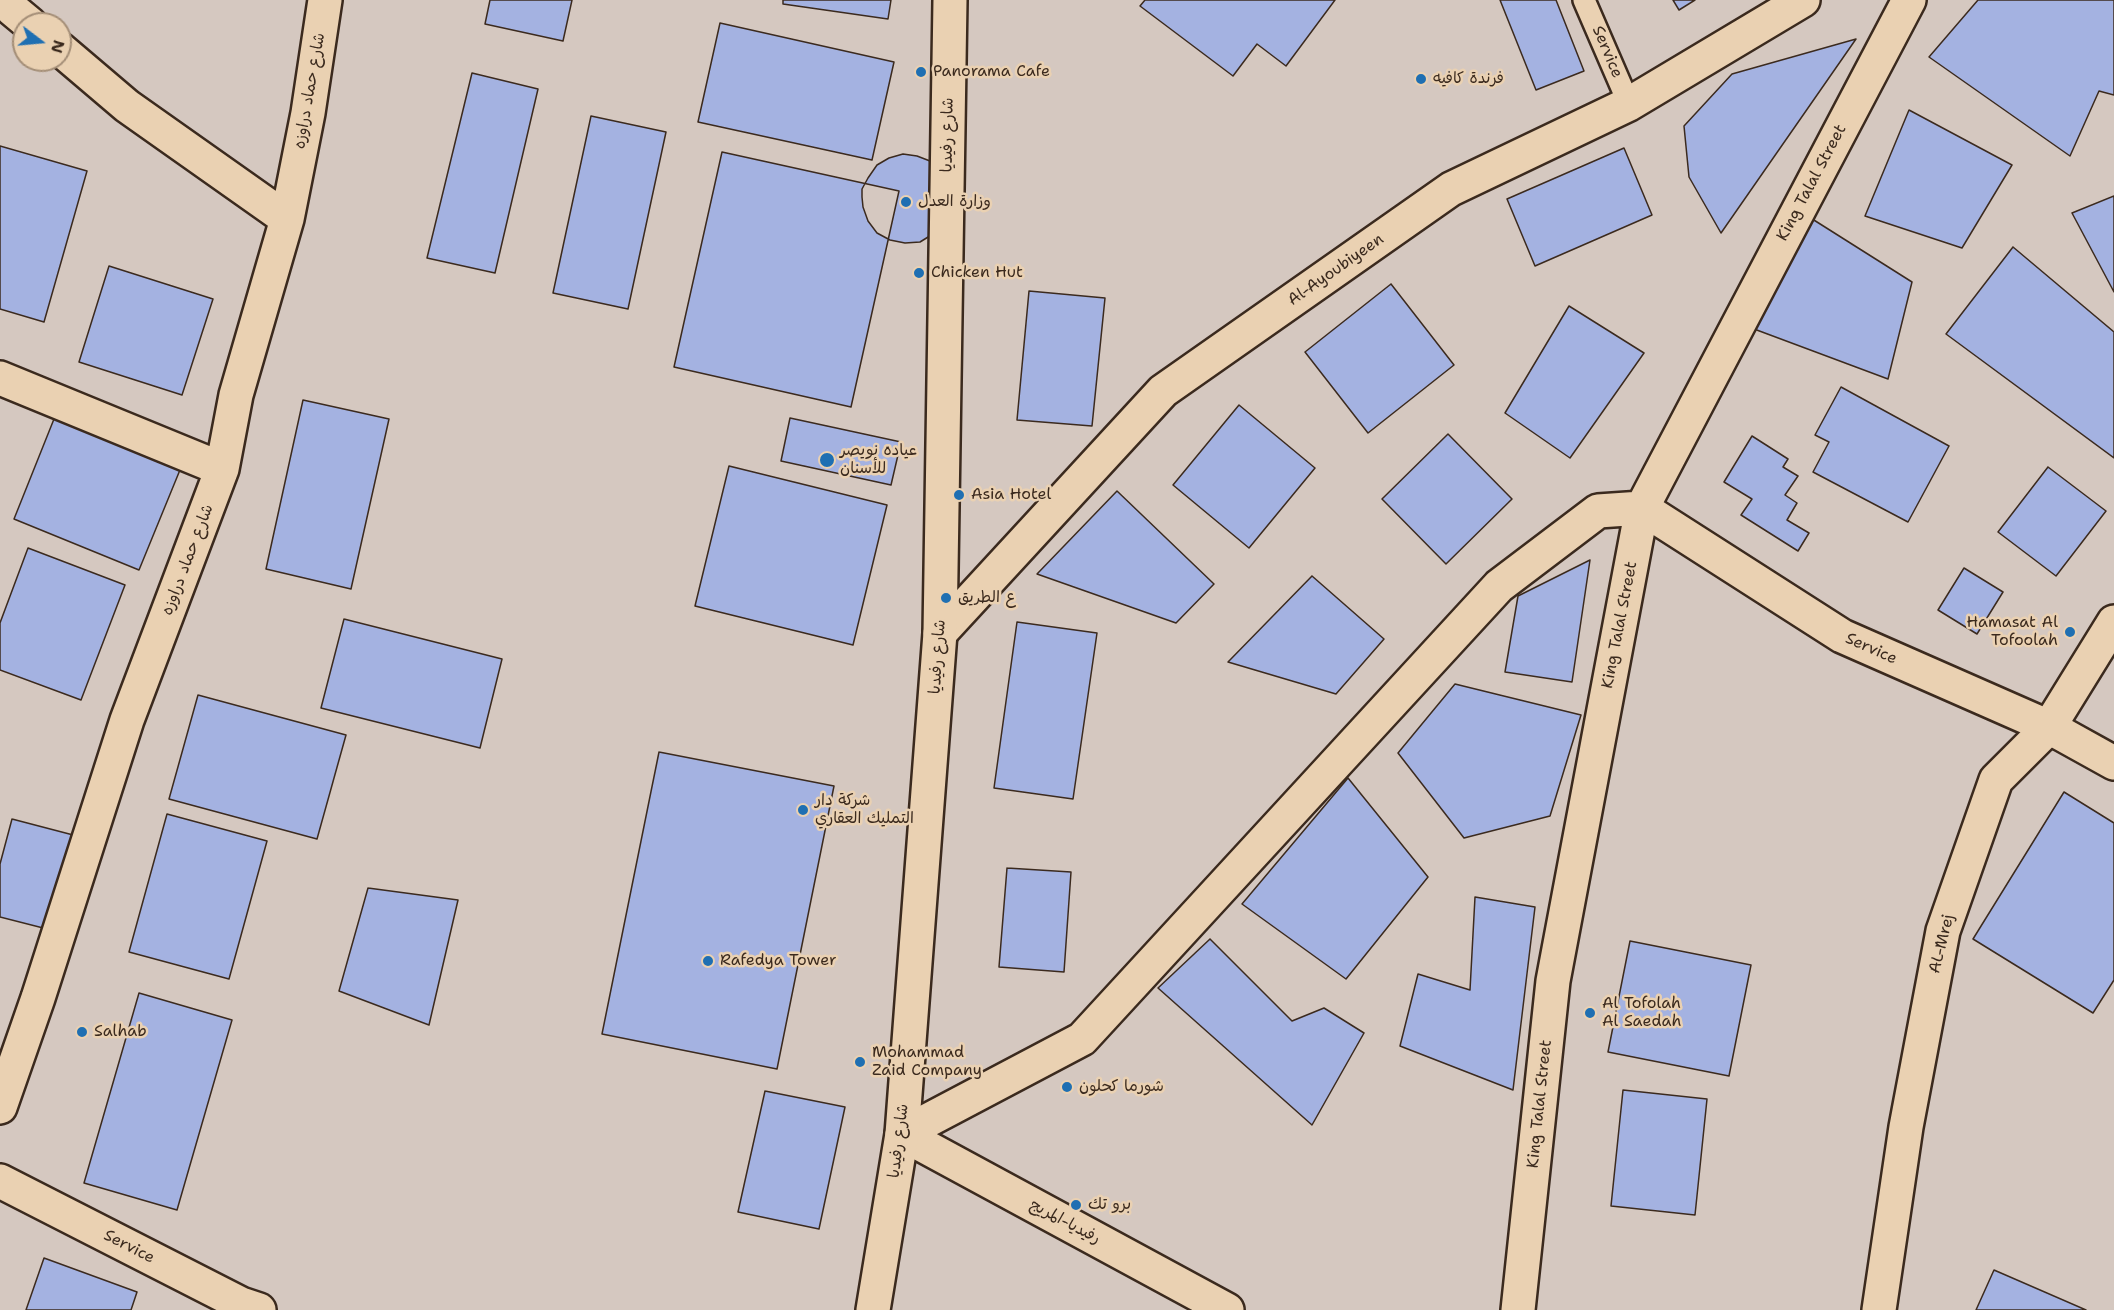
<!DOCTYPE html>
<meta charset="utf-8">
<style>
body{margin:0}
#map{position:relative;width:2114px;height:1310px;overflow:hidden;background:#d5c8c0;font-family:"Shantell Sans",sans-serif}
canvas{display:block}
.north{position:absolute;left:12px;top:12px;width:60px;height:60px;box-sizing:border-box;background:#ead1b2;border:2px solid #a48e77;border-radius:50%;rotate:106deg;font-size:16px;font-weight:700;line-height:24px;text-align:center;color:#3b2a1e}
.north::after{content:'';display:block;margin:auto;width:21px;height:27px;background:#1f6fb2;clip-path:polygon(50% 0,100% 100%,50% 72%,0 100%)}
</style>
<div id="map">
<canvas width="2114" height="1310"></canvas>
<div class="north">N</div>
</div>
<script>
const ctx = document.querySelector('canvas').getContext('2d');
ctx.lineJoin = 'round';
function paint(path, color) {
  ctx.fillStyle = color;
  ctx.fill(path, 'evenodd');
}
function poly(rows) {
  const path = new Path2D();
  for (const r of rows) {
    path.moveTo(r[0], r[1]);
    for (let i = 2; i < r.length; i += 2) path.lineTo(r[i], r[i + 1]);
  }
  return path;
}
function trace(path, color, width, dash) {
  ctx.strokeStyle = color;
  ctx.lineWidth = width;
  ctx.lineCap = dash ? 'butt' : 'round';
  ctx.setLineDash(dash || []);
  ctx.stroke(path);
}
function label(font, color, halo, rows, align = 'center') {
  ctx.font = font + ' "Shantell Sans","Playpen Sans Arabic",sans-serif';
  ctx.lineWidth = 5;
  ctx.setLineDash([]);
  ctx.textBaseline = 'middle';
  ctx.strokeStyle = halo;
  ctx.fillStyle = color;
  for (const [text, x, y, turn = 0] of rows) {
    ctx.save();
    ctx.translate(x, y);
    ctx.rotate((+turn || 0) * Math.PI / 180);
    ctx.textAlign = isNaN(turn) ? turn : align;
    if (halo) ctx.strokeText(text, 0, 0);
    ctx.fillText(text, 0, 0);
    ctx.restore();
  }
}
const building = poly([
 [490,0,572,0,563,41,485,24,490,0],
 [783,0,891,0,888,19,783,4,783,0],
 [1145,0,1335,0,1286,66,1257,44,1233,76,1140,6,1145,0],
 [1500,0,1556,0,1584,71,1536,90,1500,0],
 [1673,0,1695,0,1679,10,1673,0],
 [1978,0,2114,0,2114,95,2099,91,2070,156,1929,57,1978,0],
 [720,23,894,62,872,160,698,122,720,23],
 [1856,39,1721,233,1689,177,1684,126,1732,74,1856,39],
 [472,73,538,89,495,273,427,258,472,73],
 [1909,110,2012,165,1962,248,1865,216,1909,110],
 [591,116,666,132,628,309,553,293,591,116],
 [0,146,87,171,44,322,0,309,0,146],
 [1624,148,1652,215,1535,266,1507,199,1624,148],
 [722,152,899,191,851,407,674,367,722,152],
 [903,154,917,156,930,161,941,171,933,234,920,242,905,243,890,240,877,233,868,221,863,207,862,197,862,189,868,178,877,165,889,158,903,154],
 [2114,196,2114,292,2072,213,2114,196],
 [1798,210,1912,282,1888,379,1738,323,1798,210],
 [2013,247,2114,332,2114,458,1946,334,2013,247],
 [109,266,213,299,182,395,79,362,109,266],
 [1391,284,1454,365,1368,433,1305,352,1391,284],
 [1029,291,1105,298,1092,426,1017,420,1029,291],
 [1569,306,1644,353,1570,458,1505,413,1569,306],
 [1841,387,1949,446,1908,522,1813,472,1829,442,1815,435,1841,387],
 [303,400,389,419,351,589,266,569,303,400],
 [1239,405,1315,468,1249,548,1173,485,1239,405],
 [56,414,182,465,139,570,14,519,56,414],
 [790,418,901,442,891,485,781,461,790,418],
 [1448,434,1512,499,1446,564,1382,499,1448,434],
 [1752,436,1788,459,1783,467,1798,476,1785,495,1797,503,1787,520,1809,533,1798,551,1741,515,1752,499,1724,482,1752,436],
 [729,466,887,505,853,645,695,606,729,466],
 [2048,467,2106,511,2056,576,1998,532,2048,467],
 [1117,491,1214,584,1176,623,1037,574,1117,491],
 [28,548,125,585,81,700,0,670,0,623,28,548],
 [1590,560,1572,682,1505,672,1518,596,1590,560],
 [1964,568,2003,592,1977,634,1938,610,1964,568],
 [1312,576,1384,639,1336,694,1228,662,1312,576],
 [344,619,502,659,480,748,321,708,344,619],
 [1017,622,1097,633,1073,799,994,788,1017,622],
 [1455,684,1581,715,1550,816,1464,838,1398,753,1455,684],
 [198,695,346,735,317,839,169,799,198,695],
 [659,752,834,786,777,1069,602,1034,659,752],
 [1348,778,1428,877,1346,979,1242,904,1348,778],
 [2064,792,2114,823,2114,980,2093,1013,1973,939,2064,792],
 [167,814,267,841,229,979,129,952,167,814],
 [12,819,77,836,51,930,0,917,0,864,12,819],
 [1007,868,1071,872,1064,972,999,967,1007,868],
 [368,888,458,900,429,1025,339,991,368,888],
 [1475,897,1535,907,1513,1090,1400,1046,1418,974,1470,990,1475,897],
 [1210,939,1292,1021,1324,1008,1364,1033,1312,1125,1158,988,1210,939],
 [1630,941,1751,965,1729,1076,1608,1052,1630,941],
 [139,993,232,1020,177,1210,84,1183,139,993],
 [1623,1090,1707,1099,1695,1215,1611,1206,1623,1090],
 [765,1091,845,1107,819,1229,738,1212,765,1091],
 [44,1258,137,1292,131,1310,26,1310,44,1258],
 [1994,1270,2086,1310,1976,1310,1994,1270]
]);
const service = poly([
 [1584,0,1629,104]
]);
const minor = poly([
 [6,0,12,9,30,24],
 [60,49,127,106,287,219],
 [0,378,222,469],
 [940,633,1163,391,1451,189,1629,104,1803,0],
 [0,1107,38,998,127,720,222,469,236,395,287,219,308,113,325,0],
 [902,1134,1082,1039,1499,586,1598,511,1642,508,1842,636,2049,727,2114,763],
 [902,1134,1227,1310],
 [0,1181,241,1304,259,1310],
 [1518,1310,1553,981,1642,508,1909,0],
 [1879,1310,1906,1127,1943,931,1996,780,2049,727,2114,622]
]);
const secondary = poly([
 [873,1310,902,1134,940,633,950,0]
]);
const markers = [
 [921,72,6,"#1f6fb2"],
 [1421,79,6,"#1f6fb2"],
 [906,202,6,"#1f6fb2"],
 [919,273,6,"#1f6fb2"],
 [827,460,8,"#1f6fb2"],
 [959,495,6,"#1f6fb2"],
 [946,598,6,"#1f6fb2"],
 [2070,632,6,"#1f6fb2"],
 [803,810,6,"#1f6fb2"],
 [708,961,6,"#1f6fb2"],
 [1590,1013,6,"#1f6fb2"],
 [82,1032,6,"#1f6fb2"],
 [860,1062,6,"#1f6fb2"],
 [1067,1087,6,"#1f6fb2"],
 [1076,1205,6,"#1f6fb2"]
];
const streetNames = [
 ["Service",1607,52,67],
 ["شارع حماد دراوزه",310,91,-80],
 ["شارع رفيديا",948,135,-89],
 ["King Talal Street",1812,183,-62],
 ["Al-Ayoubiyeen",1336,270,-35],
 ["شارع حماد دراوزه",188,560,-69],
 ["King Talal Street",1620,625,-79],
 ["Service",1871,649,24],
 ["شارع رفيديا",938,657,-86],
 ["AL-Mrej",1942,944,-76],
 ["King Talal Street",1540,1104,-84],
 ["شارع رفيديا",899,1141,-83],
 ["رفيديا-المريج",1065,1222,28],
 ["Service",129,1247,27]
];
const poiNames = [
 ["Panorama Cafe",933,72],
 ["فرندة كافيه",1433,79],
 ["وزارة العدل",918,202],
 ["Chicken Hut",931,273],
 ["عياده نويصر",840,451],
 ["للأسنان",840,469],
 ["Asia Hotel",971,495],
 ["ع الطريق",958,598],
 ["Hamasat Al",2058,623,"right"],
 ["Tofoolah",2058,641,"right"],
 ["شركة دار",815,801],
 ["التمليك العقاري",815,819],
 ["Rafedya Tower",720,961],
 ["Al Tofolah",1602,1004],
 ["Al Saedah",1602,1022],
 ["Salhab",94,1032],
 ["Mohammad",872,1053],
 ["Zaid Company",872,1071],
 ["شورما كحلون",1079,1087],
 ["برو تك",1088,1205]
];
paint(building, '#a4b2e1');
trace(building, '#3b2a1e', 1.5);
trace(service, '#3b2a1e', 26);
trace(minor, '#3b2a1e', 38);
trace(secondary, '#3b2a1e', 38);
trace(service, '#ead1b2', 21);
trace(minor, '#ead1b2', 33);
trace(secondary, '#ead1b2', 33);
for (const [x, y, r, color] of markers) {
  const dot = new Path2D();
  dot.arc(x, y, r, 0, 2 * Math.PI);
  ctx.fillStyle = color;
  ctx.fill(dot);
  trace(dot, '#ead1b2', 2);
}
label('16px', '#3b2a1e', '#ead1b2', streetNames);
label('16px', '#3b2a1e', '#ead1b2', poiNames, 'left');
</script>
